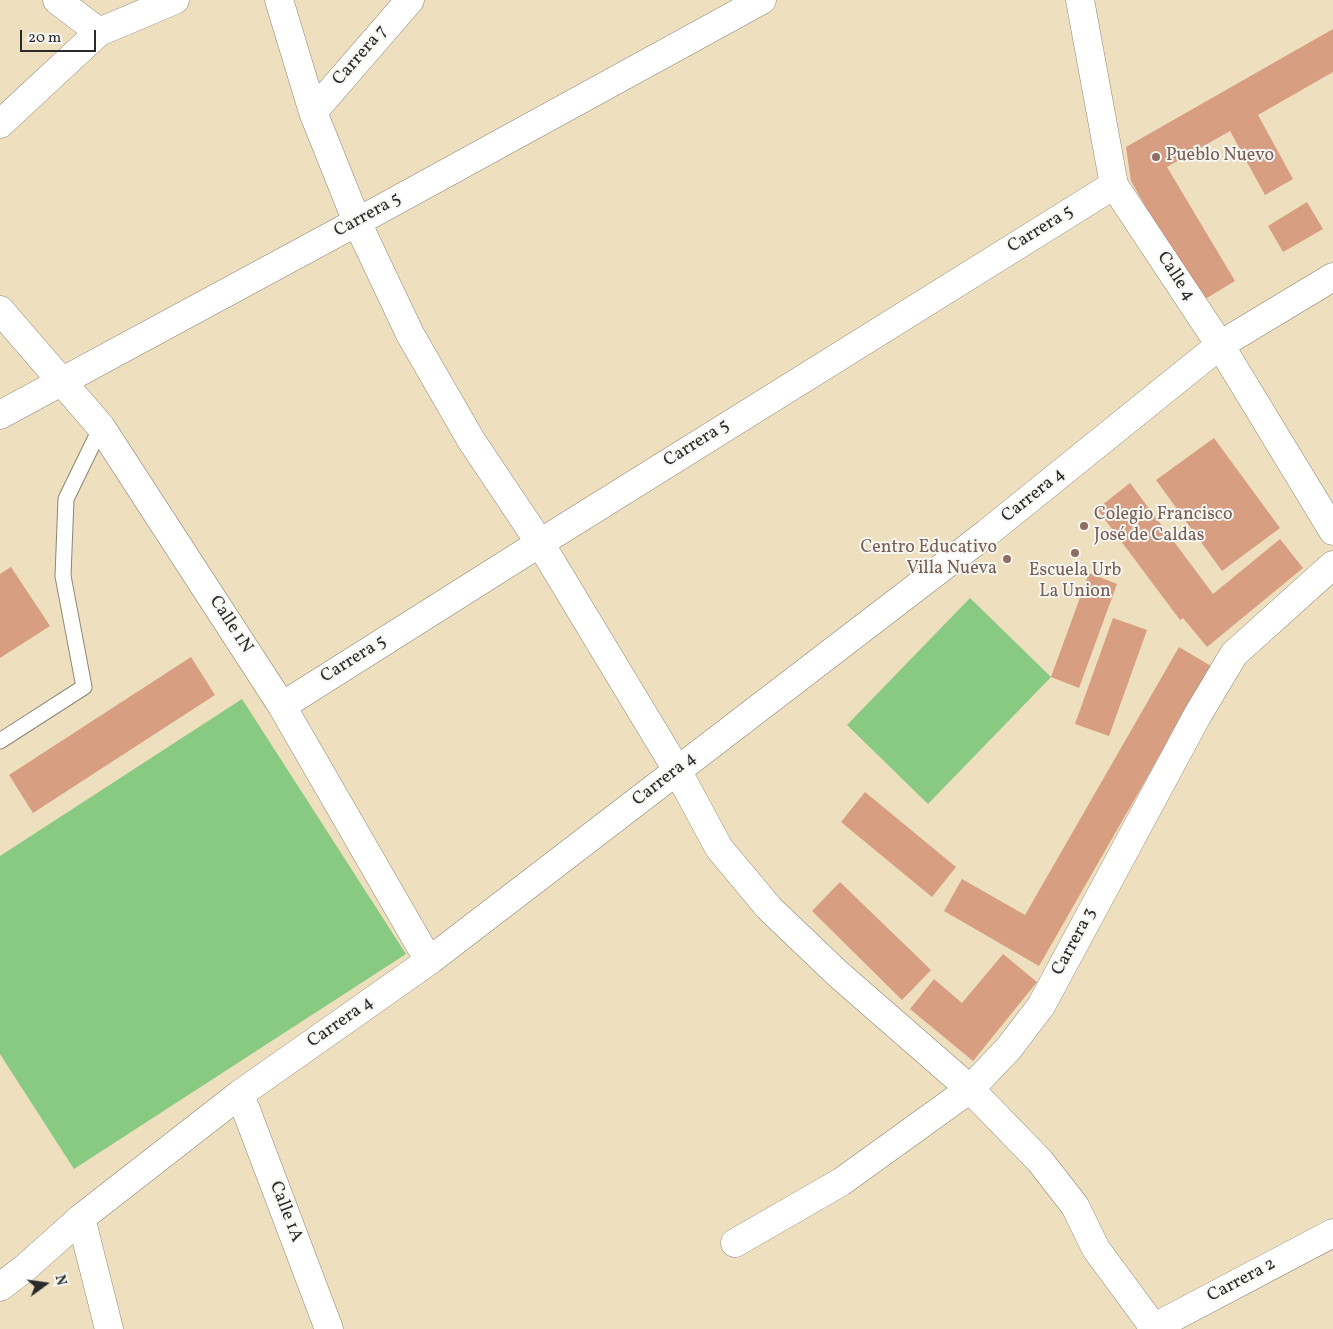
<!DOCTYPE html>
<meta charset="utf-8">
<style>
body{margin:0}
#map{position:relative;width:1333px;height:1329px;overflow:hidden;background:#eedfbf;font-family:Vollkorn,serif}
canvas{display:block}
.north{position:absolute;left:20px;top:1259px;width:50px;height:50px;-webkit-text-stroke:4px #f6f6f2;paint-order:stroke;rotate:76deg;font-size:14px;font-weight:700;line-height:20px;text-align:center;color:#2b2b2b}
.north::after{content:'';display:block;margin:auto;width:18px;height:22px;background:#2b2b2b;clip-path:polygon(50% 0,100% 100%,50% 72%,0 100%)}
.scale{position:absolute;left:20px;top:30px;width:76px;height:22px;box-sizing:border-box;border:2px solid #2b2b2b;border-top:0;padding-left:6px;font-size:15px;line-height:18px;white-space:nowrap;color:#2b2b2b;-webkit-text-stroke:4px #f6f6f2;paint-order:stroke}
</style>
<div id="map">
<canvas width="1333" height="1329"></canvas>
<div class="north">N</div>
<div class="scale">20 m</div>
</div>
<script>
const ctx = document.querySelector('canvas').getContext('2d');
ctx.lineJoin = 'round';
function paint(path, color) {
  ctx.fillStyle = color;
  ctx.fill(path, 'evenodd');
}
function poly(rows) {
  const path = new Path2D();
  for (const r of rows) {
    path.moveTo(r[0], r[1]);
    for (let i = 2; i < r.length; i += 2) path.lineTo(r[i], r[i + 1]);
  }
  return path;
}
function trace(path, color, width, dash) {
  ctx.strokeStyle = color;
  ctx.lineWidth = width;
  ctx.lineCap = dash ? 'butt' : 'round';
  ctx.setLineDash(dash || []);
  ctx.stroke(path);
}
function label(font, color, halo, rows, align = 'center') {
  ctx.font = font + ' Vollkorn,serif';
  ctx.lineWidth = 4;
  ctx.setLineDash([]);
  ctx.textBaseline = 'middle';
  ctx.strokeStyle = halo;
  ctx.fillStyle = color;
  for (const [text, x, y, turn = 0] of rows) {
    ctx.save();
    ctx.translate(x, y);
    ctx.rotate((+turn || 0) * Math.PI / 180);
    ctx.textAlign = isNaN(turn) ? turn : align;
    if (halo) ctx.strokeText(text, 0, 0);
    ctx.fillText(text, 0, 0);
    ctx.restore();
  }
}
const green = poly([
 [970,598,1051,677,928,804,847,725],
 [242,699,406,954,74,1169,0,1054,0,856]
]);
const building = poly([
 [1333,29,1333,72,1258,115,1293,179,1265,195,1230,131,1167,167,1235,281,1200,302,1131,181,1126,147],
 [1307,202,1323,229,1283,252,1268,226],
 [1214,438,1280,528,1222,571,1156,480],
 [1130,483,1213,594,1280,539,1303,568,1207,647,1183,618,1180,620,1097,509],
 [11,567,50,626,0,658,0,574],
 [1089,573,1117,584,1079,688,1051,677],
 [1113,618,1147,630,1109,736,1075,724],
 [1179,647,1211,666,1039,966,944,911,962,879,1025,915],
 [191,657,215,695,33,813,9,775],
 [865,792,956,867,932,897,841,822],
 [840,882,931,970,902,1000,812,911],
 [1003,954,1037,982,973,1061,910,1009,934,979,962,1003]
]);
const service = poly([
 [0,741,84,687,63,576,66,499,101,427]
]);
const minor = poly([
 [57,0,99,32],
 [279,0,313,112,357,222,410,334,471,440,540,543,677,770,719,848,769,908,838,974,970,1089,1040,1161,1075,1206,1096,1249,1155,1329],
 [1080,0,1114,185,1220,345,1333,531],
 [313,112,410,0],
 [0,124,99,32,175,0],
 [0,310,101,427,282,706,429,961],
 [0,415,357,222,762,0],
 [282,706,540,543,1114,185],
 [240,1094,329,1329],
 [81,1218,109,1329],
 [735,1243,841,1182,970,1089,1009,1048,1041,1006,1197,716,1234,654,1333,565],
 [0,1287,25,1268,81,1218,240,1094,429,961,987,533,1220,345,1333,277],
 [1151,1329,1333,1233]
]);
const markers = [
 [1156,157,5,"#8d6e63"],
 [1084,526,5,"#8d6e63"],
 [1075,553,5,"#8d6e63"],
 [1007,559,5,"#8d6e63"]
];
const streetNames = [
 ["Carrera 7",361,56,-49],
 ["Carrera 5",368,216,-29],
 ["Carrera 5",1041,230,-32],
 ["Calle 4",1175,277,57],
 ["Carrera 5",697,444,-32],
 ["Carrera 4",1034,496,-39],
 ["Calle 1N",230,625,57],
 ["Carrera 5",354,660,-32],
 ["Carrera 4",665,780,-38],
 ["Carrera 3",1075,942,-62],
 ["Carrera 4",341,1023,-35],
 ["Calle 1A",285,1212,69],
 ["Carrera 2",1242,1281,-28]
];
const educationNames = [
 ["Pueblo Nuevo",1166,157],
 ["Colegio Francisco",1094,516],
 ["José de Caldas",1094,537],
 ["Centro Educativo",997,549,"right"],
 ["Villa Nueva",997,570,"right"],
 ["Escuela Urb",1075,572,"center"],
 ["La Union",1075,593,"center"]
];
paint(green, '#89ca82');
paint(building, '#d89e81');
trace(service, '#8c8575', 17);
trace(minor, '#8c8575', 29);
trace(service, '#fff', 15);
trace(minor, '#fff', 28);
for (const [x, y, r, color] of markers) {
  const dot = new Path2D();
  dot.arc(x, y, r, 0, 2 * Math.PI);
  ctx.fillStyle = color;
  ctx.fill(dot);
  trace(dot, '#f6f6f2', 2);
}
label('18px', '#2b2b2b', '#f6f6f2', streetNames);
label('18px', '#785e54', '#f6f6f2', educationNames, 'left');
</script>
